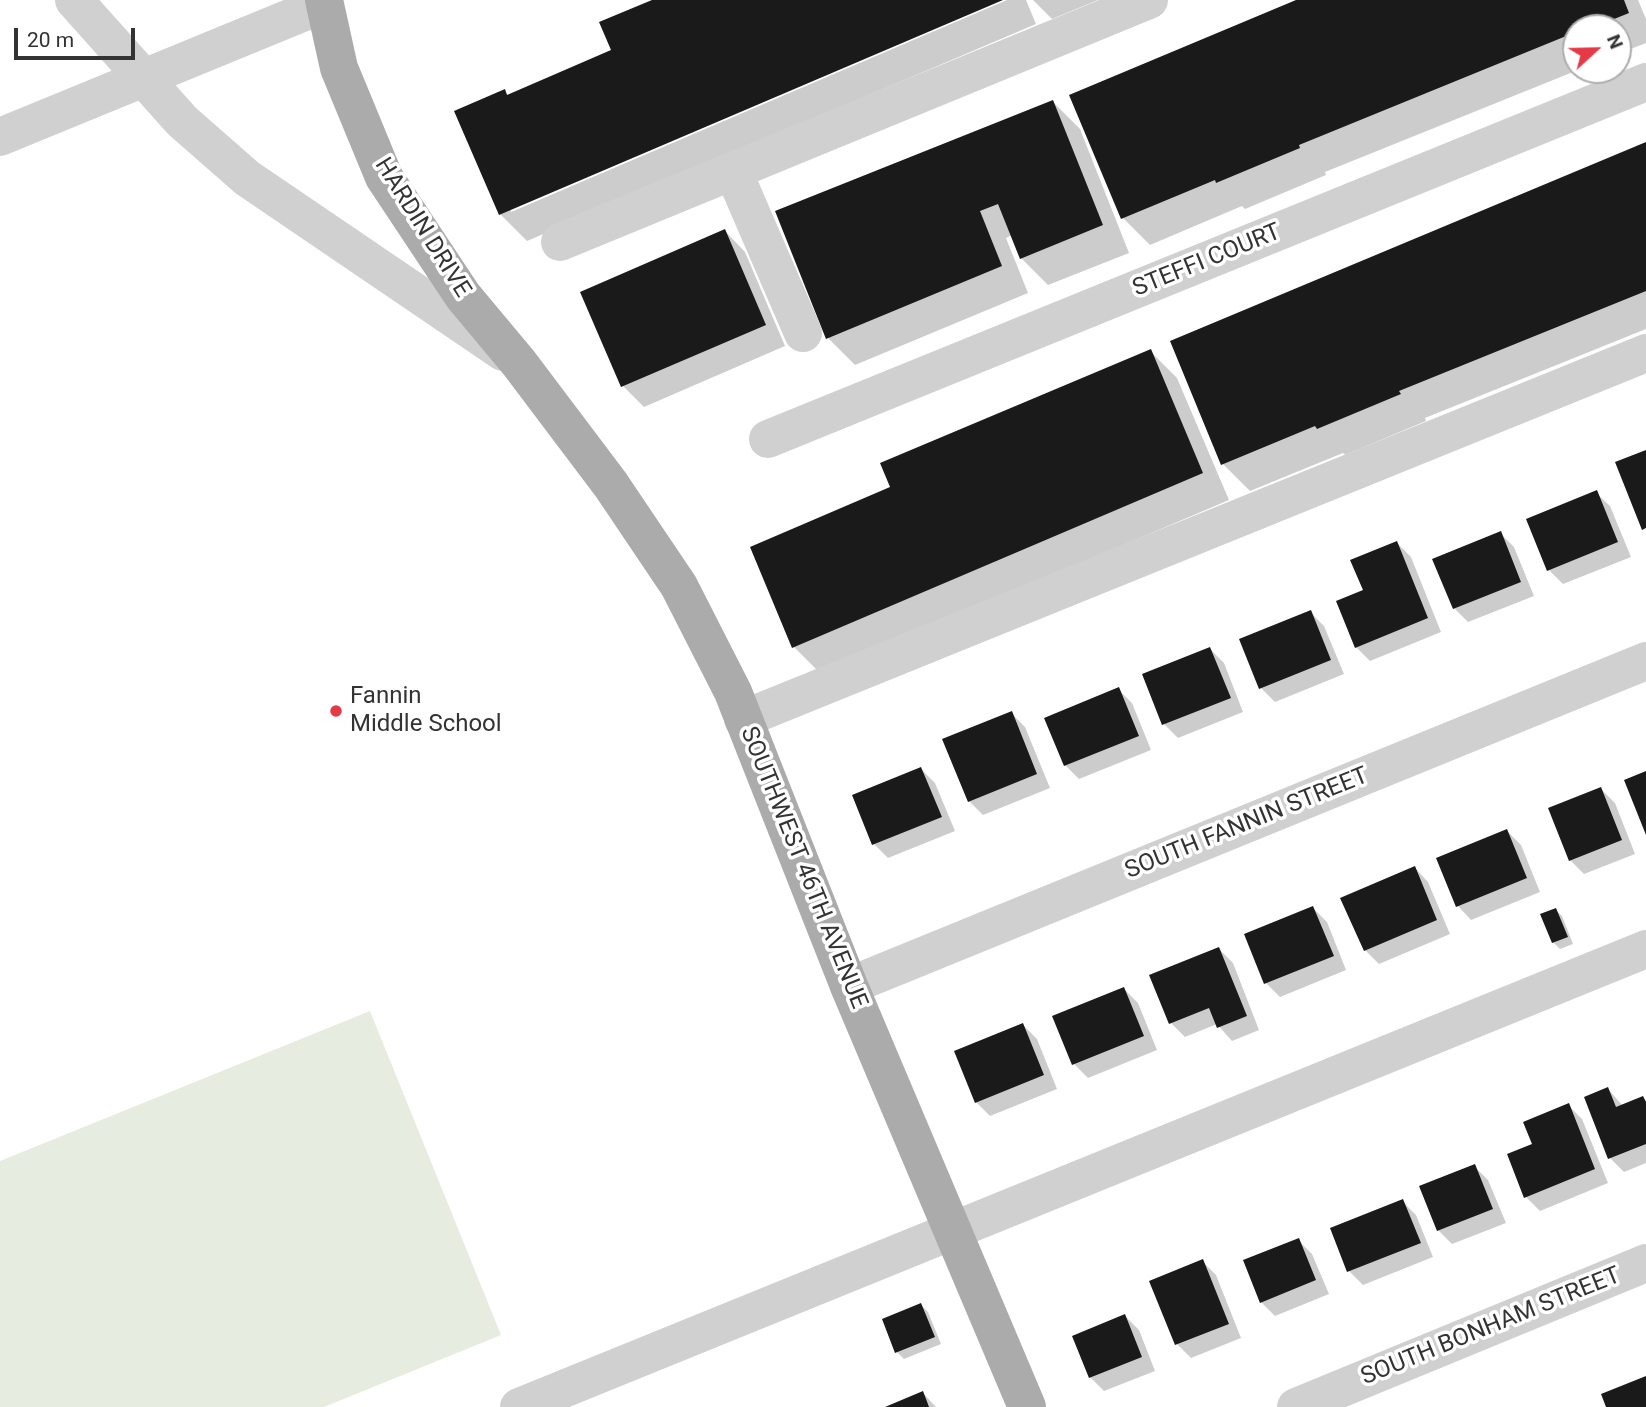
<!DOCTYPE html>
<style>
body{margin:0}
#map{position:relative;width:1646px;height:1407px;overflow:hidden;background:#fff;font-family:Roboto,sans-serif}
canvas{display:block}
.north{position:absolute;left:1562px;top:14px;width:70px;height:70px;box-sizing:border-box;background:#fff;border:2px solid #adadad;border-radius:50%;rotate:68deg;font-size:19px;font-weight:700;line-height:28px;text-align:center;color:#333}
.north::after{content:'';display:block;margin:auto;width:24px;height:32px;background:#e63946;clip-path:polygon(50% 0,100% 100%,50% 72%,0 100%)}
.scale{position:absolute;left:14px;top:28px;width:121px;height:32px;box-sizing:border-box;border:4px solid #333;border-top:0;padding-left:9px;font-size:21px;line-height:24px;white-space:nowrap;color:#333;-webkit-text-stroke:5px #fff;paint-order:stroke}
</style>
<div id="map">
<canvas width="1646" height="1407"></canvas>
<div class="north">N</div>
<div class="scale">20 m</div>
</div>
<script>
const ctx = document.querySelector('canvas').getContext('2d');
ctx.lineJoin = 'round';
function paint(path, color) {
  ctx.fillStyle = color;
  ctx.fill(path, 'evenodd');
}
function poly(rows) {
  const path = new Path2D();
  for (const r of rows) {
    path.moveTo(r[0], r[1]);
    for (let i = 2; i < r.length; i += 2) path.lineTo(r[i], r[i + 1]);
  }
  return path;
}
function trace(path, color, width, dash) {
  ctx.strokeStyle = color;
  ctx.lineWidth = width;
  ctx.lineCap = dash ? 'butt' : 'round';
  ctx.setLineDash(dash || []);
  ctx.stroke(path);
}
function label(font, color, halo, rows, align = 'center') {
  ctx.font = font + ' Roboto,sans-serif';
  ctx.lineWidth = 7;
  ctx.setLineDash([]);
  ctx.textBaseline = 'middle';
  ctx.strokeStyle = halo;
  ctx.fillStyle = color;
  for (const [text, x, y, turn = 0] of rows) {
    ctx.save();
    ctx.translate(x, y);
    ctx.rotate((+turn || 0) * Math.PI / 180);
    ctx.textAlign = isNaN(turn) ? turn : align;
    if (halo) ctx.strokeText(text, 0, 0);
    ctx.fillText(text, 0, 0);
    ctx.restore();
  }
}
const green = poly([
 [370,1011,501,1335,324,1407,0,1407,0,1161]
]);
const shadow = poly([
 [656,0,999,0,511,208,511,212,1007,0,1026,0,1036,24,527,241,500,214,504,91,509,96,613,51],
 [1033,0,1098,0,1052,19],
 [1301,0,1638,0,1646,19,1646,43,1618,54,1618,28,1576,28,1578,70,1325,172,1326,175,1245,209,1242,206,1150,245,1123,218],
 [1053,102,1080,129,1129,253,1048,285,1021,258,1012,235,1006,238,1028,293,855,365,828,338],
 [1646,144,1646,329,1425,418,1426,421,1345,455,1343,453,1250,491,1223,464,1172,342],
 [725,231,745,252,785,346,644,407,623,386],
 [1150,351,1177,378,1229,500,821,674,794,647,892,488],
 [1596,493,1610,506,1631,557,1563,584,1549,570],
 [1500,533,1514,547,1534,596,1468,622,1454,608],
 [1397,543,1411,557,1441,632,1370,661,1356,647,1365,591],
 [1310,612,1324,626,1344,674,1275,702,1261,688],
 [1210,649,1224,663,1243,712,1178,738,1164,724,1144,675],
 [1118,689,1132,703,1151,750,1079,779,1065,765],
 [1011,713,1025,727,1050,788,983,815,969,801],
 [921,769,935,783,955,831,888,858,874,844,854,796],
 [1601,789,1615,803,1635,854,1584,874,1570,860],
 [1507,831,1521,845,1540,892,1471,920,1458,906],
 [1415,868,1428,882,1450,934,1379,964,1365,950],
 [1313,908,1327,922,1346,970,1280,997,1266,983],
 [1556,910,1562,916,1573,944,1560,949,1553,942],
 [1219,949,1233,963,1259,1030,1232,1041,1217,1024,1185,1037,1171,1023,1152,976],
 [1124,989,1138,1003,1157,1050,1088,1078,1074,1064,1055,1017],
 [1023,1025,1037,1039,1057,1089,990,1116,976,1102],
 [1608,1089,1623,1106,1643,1098,1646,1101,1646,1163,1624,1172,1610,1158],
 [1568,1105,1582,1119,1608,1183,1540,1211,1526,1197,1534,1145],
 [1474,1166,1488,1180,1506,1223,1452,1244,1438,1230],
 [1402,1201,1416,1215,1433,1257,1363,1285,1349,1271],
 [1298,1240,1312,1254,1329,1294,1275,1316,1261,1302],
 [1202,1261,1216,1275,1241,1338,1191,1358,1177,1344],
 [921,1305,928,1312,941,1344,904,1359,897,1352,884,1320],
 [1125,1316,1139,1330,1155,1371,1104,1391,1090,1377],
 [923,1393,936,1407,889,1407]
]);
const building = poly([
 [652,0,1003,0,499,215,454,111,505,89,507,95,611,50,599,22],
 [1296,0,1624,0,1629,13,1592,28,1576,28,1576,32,1299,145,1300,148,1216,183,1215,180,1121,219,1069,95],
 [1053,100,1103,225,1020,259,998,204,980,211,1002,266,826,339,775,211],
 [1646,142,1646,291,1399,391,1401,394,1317,429,1315,426,1221,465,1170,341],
 [725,229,766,325,621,387,580,292],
 [1151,349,1203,473,792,648,750,547,890,487,880,463],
 [1646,450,1646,528,1642,530,1615,462],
 [1597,490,1618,542,1547,571,1526,519],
 [1501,531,1521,582,1453,609,1432,559],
 [1397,541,1428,618,1355,648,1336,601,1363,590,1350,560],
 [1311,610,1331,660,1259,689,1239,639],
 [1210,647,1231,698,1162,725,1142,674],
 [1119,687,1139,736,1064,766,1044,718],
 [1012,711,1037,774,968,802,942,739],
 [921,767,942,817,872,845,852,795],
 [1646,771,1646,835,1624,780],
 [1601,787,1622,840,1569,861,1548,808],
 [1507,829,1527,878,1456,907,1436,858],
 [1415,866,1437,920,1364,951,1340,898],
 [1313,906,1334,956,1264,984,1244,934],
 [1556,908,1568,937,1552,943,1540,914],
 [1219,947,1247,1016,1217,1028,1209,1008,1169,1024,1149,975],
 [1124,987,1144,1036,1072,1065,1052,1016],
 [1023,1023,1044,1075,975,1103,954,1051],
 [1608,1087,1616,1107,1643,1096,1646,1102,1646,1144,1608,1159,1584,1097],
 [1569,1103,1595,1169,1524,1198,1507,1154,1532,1144,1523,1122],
 [1475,1164,1493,1209,1437,1231,1419,1186],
 [1403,1199,1421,1243,1347,1272,1330,1228],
 [1299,1238,1316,1280,1260,1303,1243,1260],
 [1203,1259,1229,1324,1175,1345,1149,1281],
 [921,1303,935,1337,895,1353,882,1319],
 [1125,1314,1142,1357,1089,1378,1072,1336],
 [1646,1376,1646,1407,1606,1407,1601,1394],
 [923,1391,929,1407,885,1407]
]);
const minor = poly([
 [74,0,182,121,247,178,503,352],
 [0,137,324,4],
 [733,171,803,333],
 [560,242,1149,0],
 [768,439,1646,82],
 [743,719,1646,353],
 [849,986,1646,661],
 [519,1407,1646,949],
 [1296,1407,1646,1263]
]);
const major = poly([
 [324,0,339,68,384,177,463,296,519,363,611,485,679,586,733,692,849,986,1027,1407]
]);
const markers = [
 [336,711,7,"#e63946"]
];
const streetNames = [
 ["HARDIN DRIVE",422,228,58],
 ["STEFFI COURT",1207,261,-22],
 ["SOUTH FANNIN STREET",1247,824,-22],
 ["SOUTHWEST 46TH AVENUE",803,868,68],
 ["SOUTH BONHAM STREET",1491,1327,-22]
];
const poiNames = [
 ["Fannin",350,697],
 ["Middle School",350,725]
];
paint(green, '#e6ecdf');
paint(shadow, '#0003');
paint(building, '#1a1a1a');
trace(minor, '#d0d0d0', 38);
trace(major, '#ababab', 38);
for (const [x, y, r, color] of markers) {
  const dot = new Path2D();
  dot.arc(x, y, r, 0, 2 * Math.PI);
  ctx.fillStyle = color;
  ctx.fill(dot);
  trace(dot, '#fff', 2.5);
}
label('24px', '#333', '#fff', streetNames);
label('24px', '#333', '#fff', poiNames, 'left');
</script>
